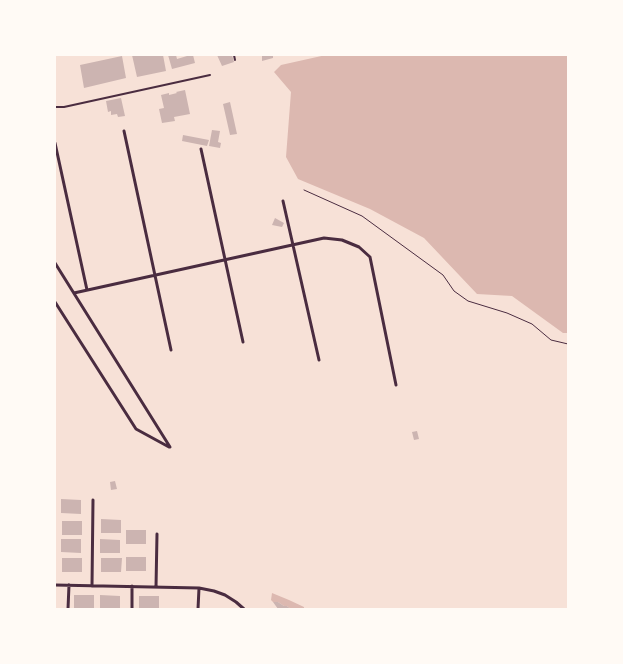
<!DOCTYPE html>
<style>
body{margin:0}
#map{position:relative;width:623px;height:664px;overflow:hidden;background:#f7e1d7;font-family:"Alegreya Sans",sans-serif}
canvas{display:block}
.frame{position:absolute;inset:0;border:56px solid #fffaf5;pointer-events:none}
</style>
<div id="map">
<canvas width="623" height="664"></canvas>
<div class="frame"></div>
</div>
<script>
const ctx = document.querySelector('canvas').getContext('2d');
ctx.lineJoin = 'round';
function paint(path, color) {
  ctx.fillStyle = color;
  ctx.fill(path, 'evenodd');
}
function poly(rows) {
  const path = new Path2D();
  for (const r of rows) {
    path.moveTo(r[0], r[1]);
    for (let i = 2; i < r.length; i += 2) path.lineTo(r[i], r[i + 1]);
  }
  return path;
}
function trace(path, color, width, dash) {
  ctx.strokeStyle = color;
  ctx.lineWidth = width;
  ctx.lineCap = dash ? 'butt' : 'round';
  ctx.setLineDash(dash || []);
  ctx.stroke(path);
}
const water = poly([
 [326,55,568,55,568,333,563,333,512,296,477,294,424,238,370,209,298,179,286,157,291,92,274,72,281,65],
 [272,593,289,600,304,607,304,609,291,609,287,606,284,606,278,602,273,602,271,600]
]);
const building = poly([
 [132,55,163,55,166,71,137,77],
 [168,55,176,55,177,59,187,56,187,55,193,55,195,63,172,69],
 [217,55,232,55,234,62,222,66],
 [262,55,273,55,273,58,262,61],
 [122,56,126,78,84,88,80,65],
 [185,90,190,114,174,117,175,121,162,123,159,109,164,108,161,95,169,93,169,95,177,93,176,92],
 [121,98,125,116,118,117,117,114,111,115,111,111,108,112,106,101],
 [230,102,237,134,230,135,223,104],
 [212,130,220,131,218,142,221,143,220,148,209,146],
 [183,135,209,140,207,146,182,141],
 [275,218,284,223,282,227,272,225],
 [417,431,419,439,414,440,412,432],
 [115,481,117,489,111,490,110,482],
 [61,499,81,500,81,514,61,513],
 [101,519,121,520,121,533,101,533],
 [62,521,82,521,82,535,62,535],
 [126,530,146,530,146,544,126,544],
 [61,539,81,539,81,553,61,552],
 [100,539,120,540,120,553,100,553],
 [126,557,146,557,146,571,126,571],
 [62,558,82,558,82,572,62,572],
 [101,558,122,558,121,572,101,572],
 [74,595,94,595,94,609,74,609],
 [100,595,120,596,120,609,100,609],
 [139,596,159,596,159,609,139,609],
 [273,602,278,602,284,606,287,606,291,609,278,609]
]);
const path = poly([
 [304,190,362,216,443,275,454,291,468,301,507,313,532,324,551,340,568,344]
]);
const service = poly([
 [234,55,235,60],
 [55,107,64,107,210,75]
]);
const minor = poly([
 [124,131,171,350],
 [55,143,87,290],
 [201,149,243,342],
 [283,201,319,360],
 [55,263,170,447],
 [74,293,324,238,342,240,359,247,370,257,396,385],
 [55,302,136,429,169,447],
 [55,585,199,588,214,591,225,595,236,602,244,609],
 [92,586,93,500],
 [156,587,157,534],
 [68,609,69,585],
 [132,609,132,586],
 [198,609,199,588]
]);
paint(water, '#dcb8b0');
paint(building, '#ccb4b1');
trace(path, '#4a2c40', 1);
trace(service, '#4a2c40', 2);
trace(minor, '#4a2c40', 3);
</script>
